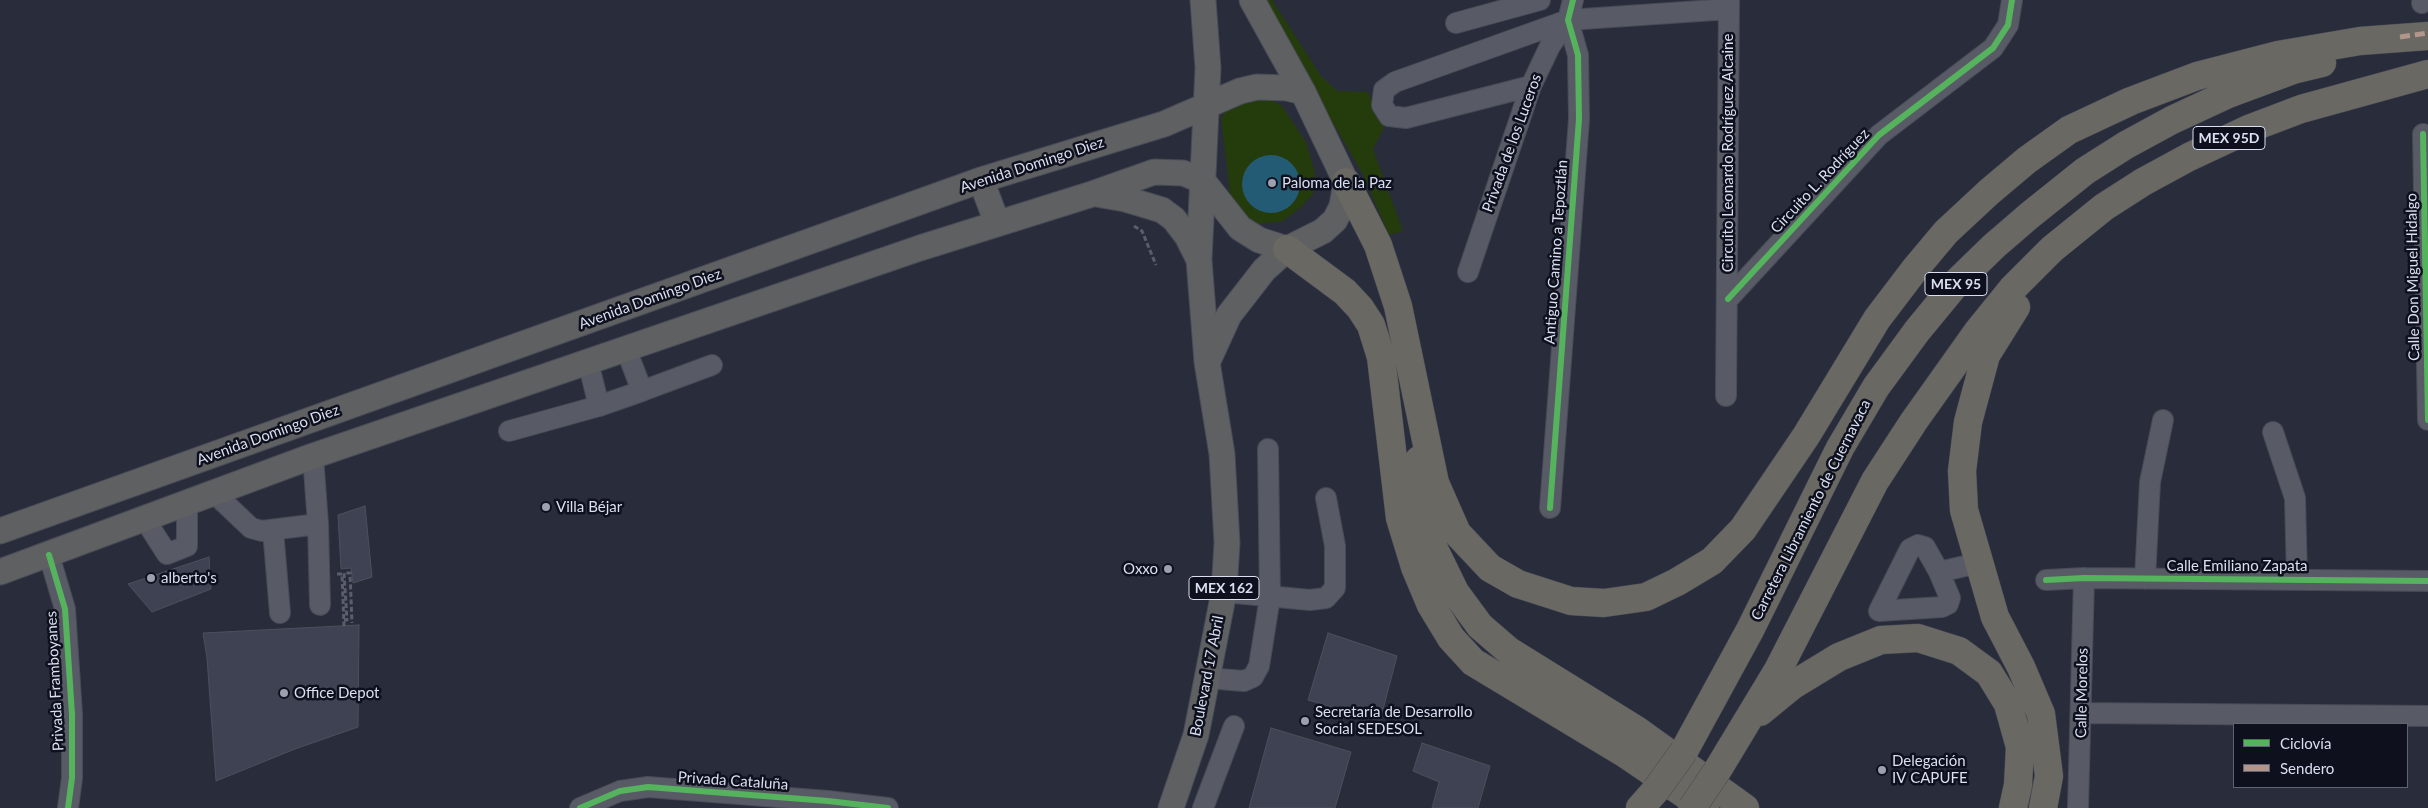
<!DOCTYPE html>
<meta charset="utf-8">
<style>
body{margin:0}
#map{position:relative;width:2428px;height:808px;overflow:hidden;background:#292c3a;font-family:Lato,sans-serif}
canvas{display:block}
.legend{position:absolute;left:2233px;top:723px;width:175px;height:65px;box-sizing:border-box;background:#0e111d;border:1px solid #606372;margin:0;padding:6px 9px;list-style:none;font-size:15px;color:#dadff1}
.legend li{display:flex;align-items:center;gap:10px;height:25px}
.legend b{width:25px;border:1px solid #606372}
</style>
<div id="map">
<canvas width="2428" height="808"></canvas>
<ul class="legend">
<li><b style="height:6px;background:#56b35d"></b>Ciclovía</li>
<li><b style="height:6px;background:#b2968c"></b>Sendero</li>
</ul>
</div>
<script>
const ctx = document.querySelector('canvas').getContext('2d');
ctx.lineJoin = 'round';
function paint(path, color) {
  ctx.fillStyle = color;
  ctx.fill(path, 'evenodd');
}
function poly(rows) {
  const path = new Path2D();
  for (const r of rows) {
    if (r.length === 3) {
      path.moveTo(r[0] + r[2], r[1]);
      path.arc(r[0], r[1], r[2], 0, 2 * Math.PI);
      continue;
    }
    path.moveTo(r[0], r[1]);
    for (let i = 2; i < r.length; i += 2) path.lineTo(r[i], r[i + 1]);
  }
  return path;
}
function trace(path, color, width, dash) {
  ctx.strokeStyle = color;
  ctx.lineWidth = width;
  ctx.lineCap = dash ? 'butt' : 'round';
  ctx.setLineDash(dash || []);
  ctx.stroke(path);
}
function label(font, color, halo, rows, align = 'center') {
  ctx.font = font + ' Lato,sans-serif';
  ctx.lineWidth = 5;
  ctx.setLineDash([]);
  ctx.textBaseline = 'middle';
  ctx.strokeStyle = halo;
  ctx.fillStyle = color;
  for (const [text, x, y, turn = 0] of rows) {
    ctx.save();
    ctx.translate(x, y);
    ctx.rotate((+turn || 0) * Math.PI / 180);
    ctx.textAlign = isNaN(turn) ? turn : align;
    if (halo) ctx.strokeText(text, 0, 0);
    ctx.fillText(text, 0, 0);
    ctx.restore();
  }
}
const green = poly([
 [1262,0,1272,0,1321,76,1337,91,1368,92,1384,128,1373,149,1403,231,1389,235,1362,173],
 [1265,96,1282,106,1306,142,1315,173,1313,194,1301,207,1283,221,1259,224,1243,214,1230,194,1221,118,1231,104]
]);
const water = poly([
 [1271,184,29]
]);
const building = poly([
 [365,506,372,577,353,583,351,568,341,569,338,515,365,506],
 [209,557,211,589,152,612,128,584,209,557],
 [359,625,358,727,295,749,216,781,207,658,203,633,359,625],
 [1328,633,1397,656,1380,721,1308,700,1328,633],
 [1271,728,1351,752,1335,808,1249,808,1271,728],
 [1422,743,1490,766,1478,808,1432,808,1439,782,1413,771,1422,743]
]);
const path = poly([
 [1134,226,1142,231,1156,265],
 [337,574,342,574,344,626],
 [344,620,347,620,344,573,350,573,352,623]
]);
const minor = poly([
 [2422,3,2423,0],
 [1456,23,1540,0],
 [1531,86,1406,118,1389,116,1382,105,1384,90,1395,82,1568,20,1729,9],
 [2423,134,2428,420],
 [1468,272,1531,86,1550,46,1568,20],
 [1728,299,1879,135,1993,48,2008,25,2012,0],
 [626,349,642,391,712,365],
 [1726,396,1729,0],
 [599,406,642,391],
 [509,431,599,406,588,362],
 [2273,432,2295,498,2297,578],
 [213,492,251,528,262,531,318,524,313,456],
 [1550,508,1579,119,1578,55,1568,20,1573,0],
 [144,518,167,554,187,546,187,502],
 [318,524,320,605],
 [273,530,280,613],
 [1918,545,1925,547,1939,572,1950,598,1948,604,1942,607,1879,611,1910,549,1918,545],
 [49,555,65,609,72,714,72,778,68,808],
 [1939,572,1978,563],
 [2145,579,2150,482,2163,420],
 [2046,580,2084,578,2428,581],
 [1224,592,1310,600,1326,598,1335,588,1335,546,1326,498],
 [1207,678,1244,681,1253,677,1259,666,1270,597,1268,449],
 [2082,713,2428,716],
 [580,808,620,791,648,787,828,801,888,808],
 [1203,808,1234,726],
 [2078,808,2084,578]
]);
const major = poly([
 [981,180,993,212,995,224],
 [1096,194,1125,199,1162,210,1174,219,1187,236,1199,260],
 [1208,361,1229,315,1264,270,1287,249,1323,231,1335,220,1342,206,1346,182,1303,92,1252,0],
 [0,531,981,180,1164,124,1240,91,1257,87,1287,88,1303,92],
 [0,572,313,456,920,248,1089,195,1154,172,1183,173,1203,181,1240,228,1259,240,1287,249],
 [1171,808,1196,735,1224,592,1227,543,1222,454,1207,362,1199,260,1208,68,1203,0]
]);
const highway = poly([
 [1346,182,1378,245,1398,306,1435,483,1457,533,1490,568,1518,584,1571,601,1604,603,1646,597,1677,582,1712,561,1743,529,1806,436,1877,319,1915,269,1946,232,1989,192,2027,160,2069,130,2131,101,2197,76,2278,55,2360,41,2428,36],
 [1287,249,1345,292,1360,308,1371,325,1381,357,1400,518,1415,567,1431,605,1451,638,1473,662,1624,753,1705,808],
 [2016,307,1986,355,1968,422,1962,471,1964,510,1995,617,2021,667,2041,714,2049,776,2043,808],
 [1419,460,1421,512,1435,551,1455,592,1480,626,1509,651,1638,731,1745,808],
 [1760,712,1793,685,1839,657,1881,640,1918,638,1959,651,1989,673,2008,704,2020,747,2018,785,2013,808],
 [1684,751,1750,630,1840,448,1876,387,1917,331,1959,280,1994,246,2030,215,2085,171,2126,145,2172,120,2228,94,2293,70,2322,63],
 [1717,771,1778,670,1875,481,1914,421,1978,331,2012,289,2052,249,2104,207,2143,182,2189,157,2251,128,2301,109,2428,74],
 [1640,808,1656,790]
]);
const highwayBridge = poly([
 [1656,790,1684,751],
 [1692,808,1717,771]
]);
const quiet = poly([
 [2400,37,2428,33]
]);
const cycleway = poly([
 [2423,134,2428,420],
 [1728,299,1879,135,1993,48,2008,25,2012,0],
 [1550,508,1579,119,1578,55,1568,20,1573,0],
 [49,555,65,609,72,714,72,778,68,808],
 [2046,580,2084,578,2428,581],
 [580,808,620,791,648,787,828,801,888,808]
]);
const markers = [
 [1272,183,5,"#9ca0b1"],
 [546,507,5,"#9ca0b1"],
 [1168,569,5,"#9ca0b1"],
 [151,578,5,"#9ca0b1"],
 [284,693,5,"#9ca0b1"],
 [1305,721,5,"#9ca0b1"],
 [1882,770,5,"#9ca0b1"]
];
const shields = [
 [2229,138,72],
 [1956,284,62],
 [1224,588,70]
];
const shieldNames = [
 ["MEX 95D",2229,138],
 ["MEX 95",1956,284],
 ["MEX 162",1224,588]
];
const streetNames = [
 ["Privada de los Luceros",1512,143,-70],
 ["Circuito Leonardo Rodríguez Alcaine",1728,153,-90],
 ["Avenida Domingo Diez",1032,165,-18],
 ["Circuito L. Rodríguez",1820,181,-47],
 ["Antiguo Camino a Tepoztlán",1556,252,-86],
 ["Calle Don Miguel Hidalgo",2413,277,-91],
 ["Avenida Domingo Diez",650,299,-20],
 ["Avenida Domingo Diez",268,435,-20],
 ["Carretera Libramiento de Cuernavaca",1811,510,-63],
 ["Calle Emiliano Zapata",2237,566],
 ["Boulevard 17 Abril",1207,676,-79],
 ["Privada Framboyanes",55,681,-93],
 ["Calle Morelos",2082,693,-89],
 ["Privada Cataluña",733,781,4]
];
const poiNames = [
 ["Paloma de la Paz",1282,183],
 ["Villa Béjar",556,507],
 ["Oxxo",1158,569,"right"],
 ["alberto's",161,578],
 ["Office Depot",294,693],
 ["Secretaría de Desarrollo",1315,712],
 ["Social SEDESOL",1315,729],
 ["Delegación",1892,761],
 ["IV CAPUFE",1892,778]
];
paint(green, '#243c0c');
paint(water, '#245b74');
paint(building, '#3f4253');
trace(building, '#4c505c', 1);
trace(minor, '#474a57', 22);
trace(major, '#474a57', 27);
trace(highway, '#474a57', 29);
trace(path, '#5b5d68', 3, [5, 2.5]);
trace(minor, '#585b66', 20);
trace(major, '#5f6061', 25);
trace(highway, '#696862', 28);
trace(highwayBridge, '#474a57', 29, []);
trace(highwayBridge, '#696862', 28);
trace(quiet, '#b2968c', 5, [10, 5]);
trace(cycleway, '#56b35d', 6);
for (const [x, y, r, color] of markers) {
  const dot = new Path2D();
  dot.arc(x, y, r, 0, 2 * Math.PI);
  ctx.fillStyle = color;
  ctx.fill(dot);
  trace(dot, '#0e111d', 2);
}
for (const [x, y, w] of shields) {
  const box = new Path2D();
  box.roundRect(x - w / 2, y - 11.5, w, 23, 4);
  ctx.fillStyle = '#0e111d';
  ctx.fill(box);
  trace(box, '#dadff1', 1);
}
label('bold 14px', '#dadff1', null, shieldNames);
label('15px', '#dadff1', '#0e111d', streetNames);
label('15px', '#dadff1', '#0e111d', poiNames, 'left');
</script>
